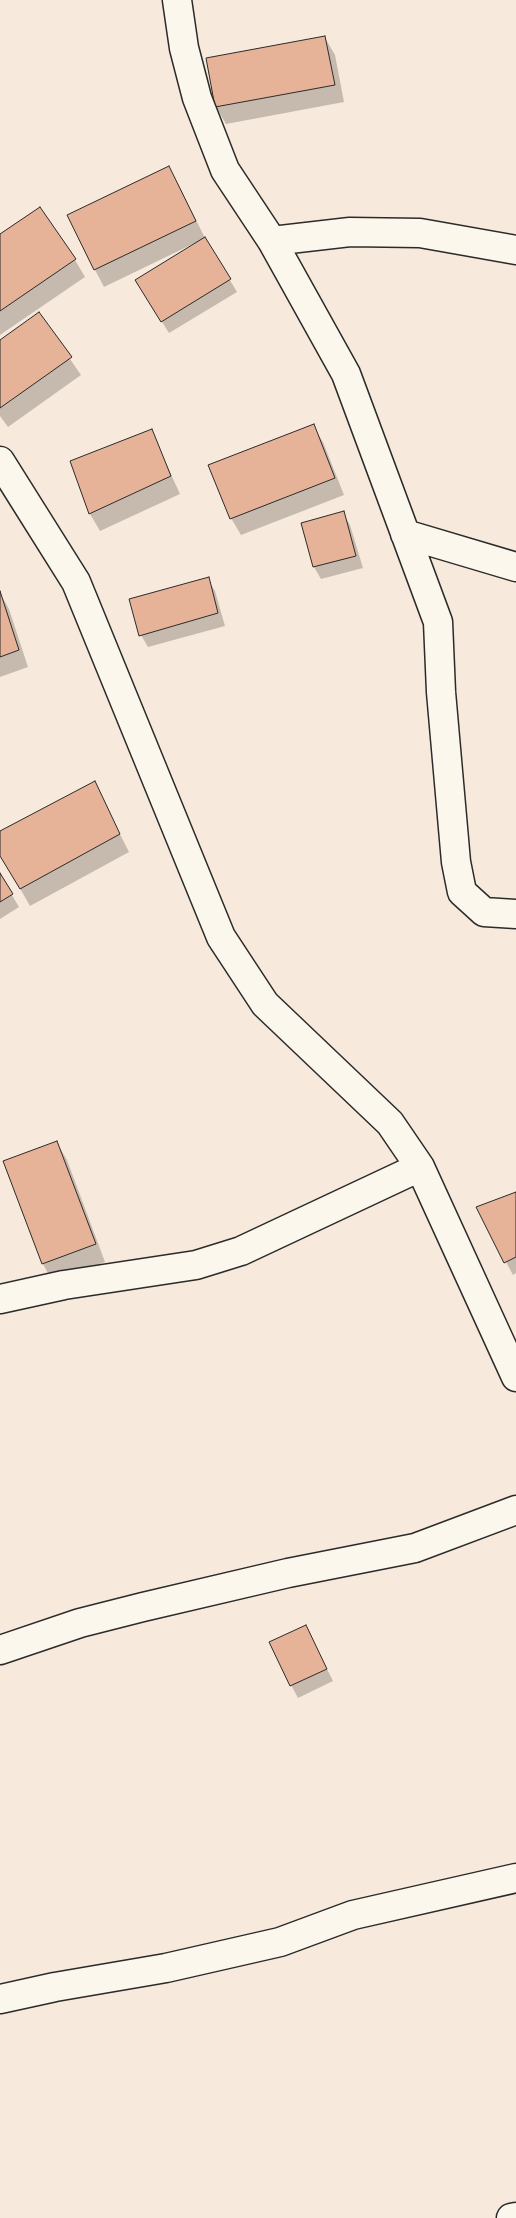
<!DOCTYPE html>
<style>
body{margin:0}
canvas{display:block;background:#f7e9db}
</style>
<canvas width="516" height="2218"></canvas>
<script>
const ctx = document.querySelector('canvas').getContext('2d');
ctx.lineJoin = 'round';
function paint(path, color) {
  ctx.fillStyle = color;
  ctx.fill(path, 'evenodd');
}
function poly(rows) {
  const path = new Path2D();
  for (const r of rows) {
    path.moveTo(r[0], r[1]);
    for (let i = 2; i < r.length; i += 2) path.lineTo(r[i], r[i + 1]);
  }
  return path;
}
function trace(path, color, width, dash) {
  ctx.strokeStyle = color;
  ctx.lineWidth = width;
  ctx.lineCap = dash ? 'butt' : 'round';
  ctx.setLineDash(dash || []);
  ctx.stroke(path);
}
const shadow = poly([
 [325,38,335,55,344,102,226,124,216,107,208,59],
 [178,184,205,238,237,292,169,333,144,293,198,243,197,242,104,287,95,270],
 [0,235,75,260,85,277,0,335],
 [39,314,81,375,8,427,0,416,0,341],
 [313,426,323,442,344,495,241,535,231,518],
 [151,431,180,494,100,531,90,514,72,462],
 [343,513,350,525,363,568,321,579,314,567],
 [208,579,215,591,225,626,148,647,141,635],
 [0,593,9,609,28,667,0,677],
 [94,783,129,852,30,906,0,853,0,832],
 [0,875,19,907,0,919],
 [57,1143,67,1160,105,1262,52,1281,43,1264,4,1162],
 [516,1194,516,1273,513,1275,477,1208],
 [312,1639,333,1681,298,1698,291,1685]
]);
const building = poly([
 [325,36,335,85,215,107,206,58,325,36],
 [169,166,196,221,94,270,67,215,169,166],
 [40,207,76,259,0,311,0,234,40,207],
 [205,237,231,279,161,322,135,280,205,237],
 [39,312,72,357,0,408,0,340,39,312],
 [314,424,335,478,230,519,208,465,314,424],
 [152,429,171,476,89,514,70,461,152,429],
 [344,511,356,556,313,567,301,523,344,511],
 [209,577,218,613,139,636,129,599,209,577],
 [0,591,19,650,0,657,0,591],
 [95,781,120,834,20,889,0,856,0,831,95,781],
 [0,873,13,894,0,902,0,873],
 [57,1141,96,1244,42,1264,3,1161,57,1141],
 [516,1192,516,1257,504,1263,476,1207,516,1192],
 [306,1625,327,1669,290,1686,269,1642,306,1625]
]);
const street = poly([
 [177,0,184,48,197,98,225,170,272,241,346,374,438,622,441,692,456,862,462,892,484,912,516,914],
 [272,241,350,232,420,233,516,250],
 [0,461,76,582,221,937,265,1004,390,1123,420,1167,516,1377],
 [405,534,516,567],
 [0,1299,64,1285,196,1265,241,1251,420,1167],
 [0,1650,80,1623,143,1607,288,1573,415,1548,516,1510],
 [0,1999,55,1987,166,1968,280,1942,353,1915,516,1878],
 [511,2218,516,2217]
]);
paint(shadow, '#0003');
paint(building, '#e6b298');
trace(building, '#2b2b2b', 1);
trace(street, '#2b2b2b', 31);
trace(street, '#fbf7ec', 28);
</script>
